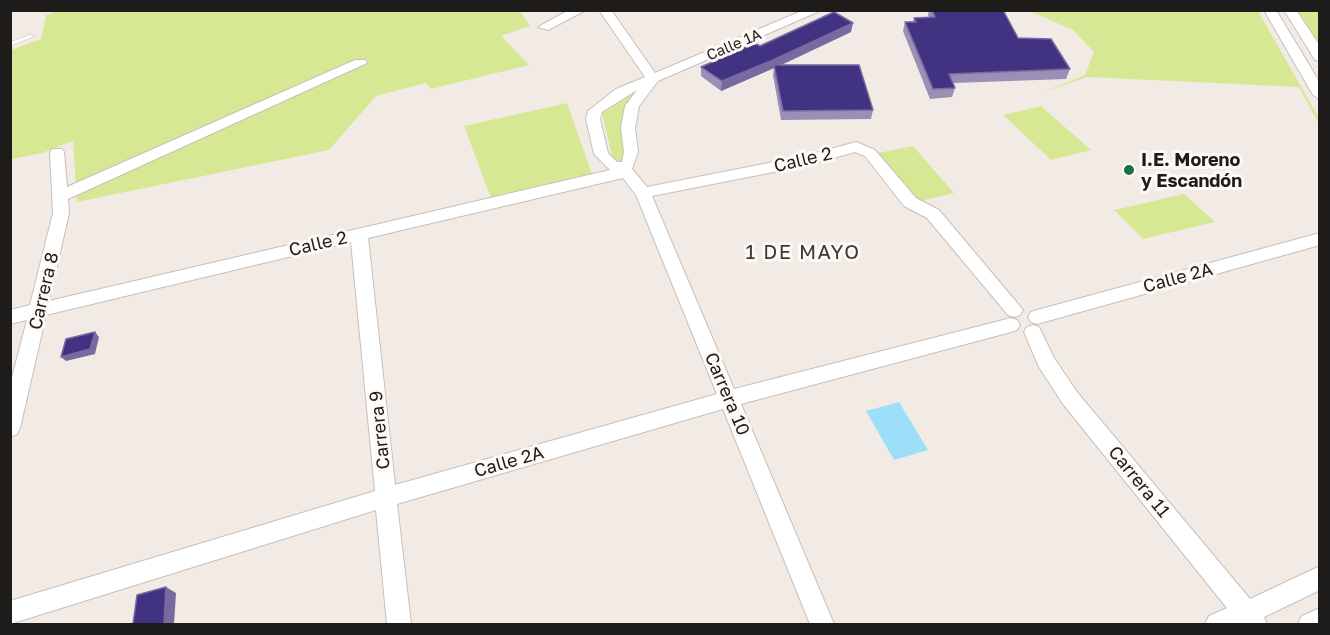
<!DOCTYPE html>
<meta charset="utf-8">
<style>
body{margin:0}
#map{position:relative;width:1330px;height:635px;overflow:hidden;background:#f2ebe5;font-family:"Golos Text",sans-serif}
canvas{display:block}
.frame{position:absolute;inset:0;border:12px solid #1e1c1a;pointer-events:none}
</style>
<div id="map">
<canvas width="1330" height="635"></canvas>
<div class="frame"></div>
</div>
<script>
const ctx = document.querySelector('canvas').getContext('2d');
ctx.lineJoin = 'round';
function paint(path, color) {
  ctx.fillStyle = color;
  ctx.fill(path, 'evenodd');
}
function poly(rows) {
  const path = new Path2D();
  for (const r of rows) {
    path.moveTo(r[0], r[1]);
    for (let i = 2; i < r.length; i += 2) path.lineTo(r[i], r[i + 1]);
  }
  return path;
}
function trace(path, color, width, dash) {
  ctx.strokeStyle = color;
  ctx.lineWidth = width;
  ctx.lineCap = dash ? 'butt' : 'round';
  ctx.setLineDash(dash || []);
  ctx.stroke(path);
}
function label(font, color, halo, rows, align = 'center') {
  ctx.font = font + ' "Golos Text",sans-serif';
  ctx.lineWidth = 6;
  ctx.setLineDash([]);
  ctx.textBaseline = 'middle';
  ctx.strokeStyle = halo;
  ctx.fillStyle = color;
  for (const [text, x, y, turn = 0] of rows) {
    ctx.save();
    ctx.translate(x, y);
    ctx.rotate((+turn || 0) * Math.PI / 180);
    ctx.textAlign = isNaN(turn) ? turn : align;
    if (halo) ctx.strokeText(text, 0, 0);
    ctx.fillText(text, 0, 0);
    ctx.restore();
  }
}
const green = poly([
 [519,10,530,26,501,36,529,65,431,89,426,83,376,96,329,150,77,202,73,141,42,153,11,159,11,50,41,39,46,15,58,11],
 [1029,11,1258,11,1319,118,1319,124,1299,87,1087,77,1038,94,1085,75,1094,52,1073,30],
 [1297,11,1319,11,1319,45],
 [643,86,628,104,627,163,614,165,602,113,622,95],
 [567,103,592,174,491,198,464,126],
 [1041,106,1091,150,1051,160,1003,115],
 [913,146,954,193,918,202,878,153],
 [1184,194,1215,222,1143,239,1114,210]
]);
const water = poly([
 [899,402,928,450,894,460,866,411]
]);
const lane = poly([
 [30,35,35,36,10,46,10,42,30,35]
]);
const street = poly([
 [569,10,586,10,548,30,538,27,569,10],
 [599,10,611,10,655,73,804,10,822,10,658,81,639,106,635,128,638,152,632,169,647,187,809,155,856,142,861,144,875,150,916,198,939,210,1023,310,1020,315,1014,317,1008,315,927,218,904,206,865,156,855,152,809,165,652,196,734,389,1011,318,1017,320,1020,325,1017,330,1011,332,741,404,834,624,810,624,723,409,397,504,411,624,387,624,376,510,10,624,10,601,375,491,351,242,46,315,20,428,17,434,10,437,10,385,27,320,10,324,10,310,30,305,53,213,50,152,52,149,62,149,64,152,67,187,355,60,365,60,367,63,68,199,69,213,49,301,610,170,594,154,586,119,588,111,616,89,645,77,599,10],
 [637,90,625,106,621,128,624,152,622,162,617,162,608,153,600,119,602,112,637,90],
 [623,178,636,195,717,394,395,485,368,238,623,178],
 [1264,10,1276,10,1320,83,1320,99,1313,95,1264,10],
 [1284,10,1296,10,1320,46,1320,61,1315,60,1284,10],
 [1320,233,1320,245,1037,324,1031,322,1028,317,1031,312,1037,310,1320,233],
 [1033,325,1039,327,1054,358,1077,392,1250,599,1320,566,1320,590,1264,617,1267,624,1205,624,1209,616,1227,608,1063,404,1039,367,1024,332,1027,327,1033,325],
 [1320,608,1320,624,1298,624,1302,616,1320,608]
]);
const wall = poly([
 [929,10,932,10,1018,38,1070,69,1066,79,953,83,955,88,952,97,930,99,903,31,905,22,913,22,914,18,929,17,928,15],
 [851,32,780,65,873,110,871,119,781,120,773,75,774,68,721,91,701,76,701,67,760,46]
]);
const shadedWall = poly([
 [853,23,851,32,775,68,774,65,774,68,772,69,721,91,722,81],
 [95,332,99,337,95,354,66,361,61,357],
 [166,587,176,593,174,624,164,624]
]);
const building = poly([
 [932,10,1003,10,1018,38,1051,39,1070,69,949,74,955,88,933,89,905,22,916,22,914,18,935,17,932,10],
 [834,12,853,23,773,60,722,81,701,67,755,43,760,46,834,12],
 [774,65,859,65,873,110,783,111,774,65],
 [95,332,90,349,61,357,66,339,95,332],
 [166,587,164,624,133,624,137,595,166,587]
]);
const markers = [
 [1129,170,6,"#187247"]
];
const farStreetnames = [
 ["Calle 1A",734,45,-23]
];
const streetNames = [
 ["Calle 2",803,160,-13],
 ["Calle 2",318,244,-13],
 ["Calle 2A",1178,278,-15],
 ["Carrera 8",44,291,-77],
 ["Carrera 10",727,394,67],
 ["Carrera 9",380,430,-96],
 ["Calle 2A",509,462,-16],
 ["Carrera 11",1139,482,51]
];
const poiNames = [
 ["I.E. Moreno",1141,160],
 ["y Escandón",1141,181]
];
const neighbourhoodNames = [
 ["1 DE MAYO",803,253]
];
paint(green, '#d7e895');
paint(water, '#9cdff9');
trace(lane, '#c7c0ba', 1);
trace(street, '#c7c0ba', 2);
paint(lane, '#fff');
paint(street, '#fff');
paint(wall, '#9a8fb4');
paint(shadedWall, '#776aa0');
paint(building, '#423382');
trace(building, '#776aa0', 1.5);
for (const [x, y, r, color] of markers) {
  const dot = new Path2D();
  dot.arc(x, y, r, 0, 2 * Math.PI);
  ctx.fillStyle = color;
  ctx.fill(dot);
  trace(dot, '#fef9f4', 2);
}
label('15px', '#1e1c1a', '#fef9f4', farStreetnames);
label('18px', '#1e1c1a', '#fef9f4', streetNames);
label('bold 18px', '#1e1c1a', '#fef9f4', poiNames, 'left');
ctx.letterSpacing = '1.5px';
label('20px', '#3d3833', '#fef9f4', neighbourhoodNames);
ctx.letterSpacing = '0px';
</script>
